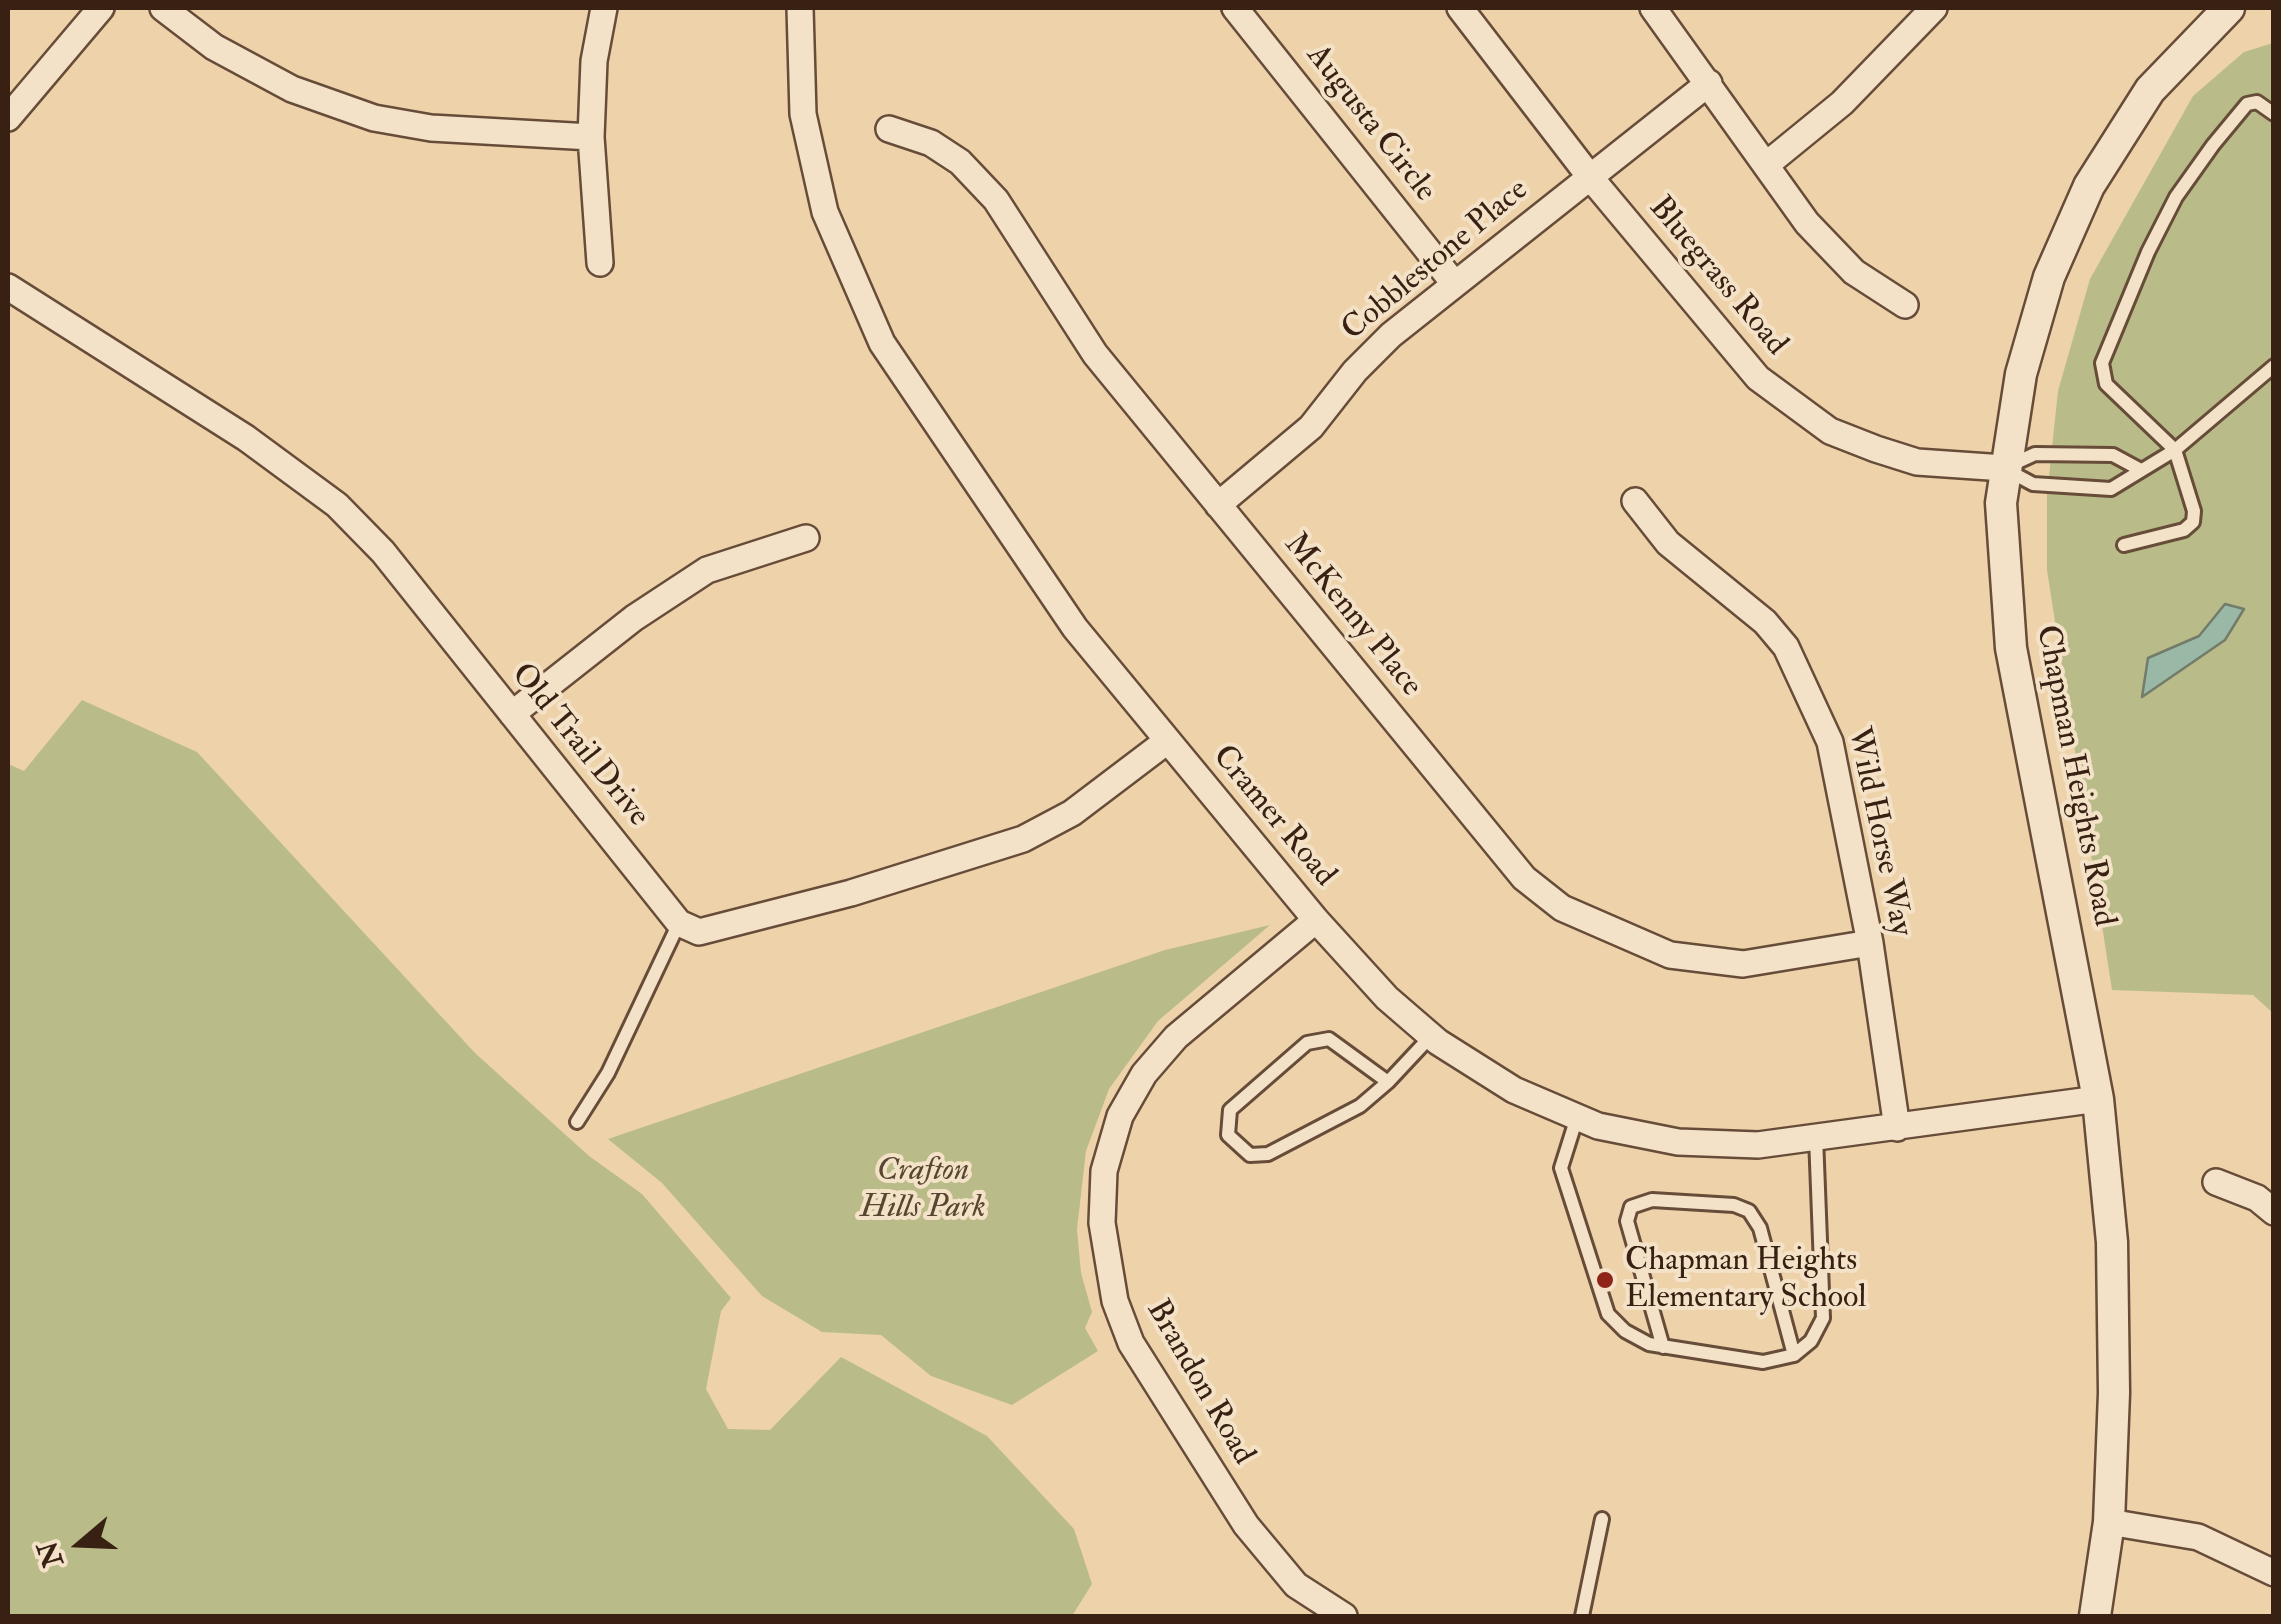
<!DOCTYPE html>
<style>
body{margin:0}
#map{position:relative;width:2281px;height:1624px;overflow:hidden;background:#eed2aa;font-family:"IM FELL Double Pica",serif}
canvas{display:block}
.frame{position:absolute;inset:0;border:10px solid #382013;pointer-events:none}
.north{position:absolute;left:30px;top:1494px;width:100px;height:100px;-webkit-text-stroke:8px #f4e2c8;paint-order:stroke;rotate:251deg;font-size:28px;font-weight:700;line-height:40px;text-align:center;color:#382013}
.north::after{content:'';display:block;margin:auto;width:35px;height:45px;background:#382013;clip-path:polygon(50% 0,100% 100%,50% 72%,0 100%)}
</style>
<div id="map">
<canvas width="2281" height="1624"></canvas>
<div class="frame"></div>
<div class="north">N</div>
</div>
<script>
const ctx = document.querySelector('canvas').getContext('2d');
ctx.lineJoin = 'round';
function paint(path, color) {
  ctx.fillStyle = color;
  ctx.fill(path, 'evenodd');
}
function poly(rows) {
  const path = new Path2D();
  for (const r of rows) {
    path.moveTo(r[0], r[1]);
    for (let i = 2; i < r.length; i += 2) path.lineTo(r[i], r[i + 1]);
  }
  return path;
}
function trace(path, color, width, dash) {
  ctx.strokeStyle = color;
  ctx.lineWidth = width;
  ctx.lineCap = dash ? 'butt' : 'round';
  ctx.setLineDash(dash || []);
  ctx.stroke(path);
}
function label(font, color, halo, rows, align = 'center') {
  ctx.font = font + ' "IM FELL Double Pica",serif';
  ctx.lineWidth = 8;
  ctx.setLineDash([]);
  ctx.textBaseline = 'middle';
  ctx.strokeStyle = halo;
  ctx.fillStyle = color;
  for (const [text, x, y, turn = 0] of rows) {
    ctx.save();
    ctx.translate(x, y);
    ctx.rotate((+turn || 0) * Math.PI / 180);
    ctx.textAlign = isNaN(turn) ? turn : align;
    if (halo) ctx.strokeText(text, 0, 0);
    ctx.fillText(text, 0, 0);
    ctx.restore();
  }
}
const green = poly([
 [2273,43,2273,1013,2253,995,2112,990,2047,570,2047,495,2058,391,2090,279,2193,96,2244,52],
 [82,700,197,752,475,1053,589,1156,642,1194,731,1298,721,1311,706,1389,728,1429,770,1430,841,1357,987,1436,1074,1529,1092,1584,1072,1616,8,1616,8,764,24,771],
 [1270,925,1158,1021,1109,1089,1086,1151,1077,1229,1081,1273,1092,1312,1085,1328,1098,1351,1012,1405,931,1376,881,1335,822,1332,762,1296,662,1183,608,1139,1165,950]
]);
const water = poly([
 [2225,604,2244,609,2225,640,2142,697,2148,658,2199,636,2225,604]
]);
const service = poly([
 [2011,465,2035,454,2113,455,2139,469],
 [2007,470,2033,484,2111,489,2175,450,2274,366],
 [2124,545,2184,530,2193,522,2194,511,2175,450,2106,384,2102,363,2148,252,2176,197,2213,145,2247,104,2257,102,2274,114],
 [1388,1082,1329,1039,1307,1043,1230,1110,1228,1135,1250,1155,1268,1154,1360,1106,1388,1082,1431,1036],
 [1577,1117,1561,1168,1608,1314,1625,1331,1649,1344,1763,1362,1794,1355,1811,1341,1823,1318,1816,1137],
 [577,1122,608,1073,679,923],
 [1663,1347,1627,1221,1631,1207,1652,1200,1734,1205,1749,1211,1760,1228,1794,1355],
 [1582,1616,1602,1519]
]);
const minor = poly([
 [163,8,214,47,292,89,374,118,431,128,591,137],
 [800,8,803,114,825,212,882,343,1075,628,1316,920,1387,998,1438,1042,1514,1090,1598,1126,1678,1142,1758,1145,2098,1099],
 [1235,8,1453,282],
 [1460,8,1590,177,1758,378,1830,431,1876,449,1917,462,2004,468],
 [1653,8,1807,223,1854,272,1905,305],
 [8,118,101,8],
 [889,129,931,143,960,162,996,200,1095,354,1524,878,1562,908,1670,955,1743,964,1870,943],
 [1766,165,1842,103,1934,8],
 [600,263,591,137,594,61,604,8],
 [8,287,246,438,337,505,383,552,679,923,699,932,851,893,1023,839,1072,813,1167,741],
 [1635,501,1668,543,1765,622,1786,647,1830,742,1870,943,1897,1128],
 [1218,505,1311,427,1355,371,1391,335,1709,83],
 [512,714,634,618,707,570,806,538],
 [1316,920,1176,1037,1144,1074,1120,1116,1104,1171,1102,1223,1115,1301,1131,1343,1246,1525,1296,1585,1344,1616],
 [2216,1182,2257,1198,2274,1212],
 [2109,1522,2198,1537,2274,1573]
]);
const tertiary = poly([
 [2095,1616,2109,1522,2114,1393,2112,1242,2098,1099,2011,648,2001,503,2021,374,2049,277,2089,186,2150,90,2229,8]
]);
const markers = [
 [1605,1280,10,"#8f2418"]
];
const streetNames = [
 ["Augusta Circle",1370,124,52],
 ["Cobblestone Place",1436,261,-40],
 ["Bluegrass Road",1717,277,50],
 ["McKenny Place",1352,616,51],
 ["Old Trail Drive",579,746,51],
 ["Chapman Heights Road",2074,776,79],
 ["Cramer Road",1273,817,50],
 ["Wild Horse Way",1878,832,78],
 ["Brandon Road",1199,1383,60]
];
const parkNames = [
 ["Crafton",923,1172],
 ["Hills Park",923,1209]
];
const poiNames = [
 ["Chapman Heights",1625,1262],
 ["Elementary School",1625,1299]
];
paint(green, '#b9bc88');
paint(water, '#9ab8a6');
trace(water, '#737b6b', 2.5);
trace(service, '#664c39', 18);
trace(minor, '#664c39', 30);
trace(tertiary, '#664c39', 35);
trace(service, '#f4e2c8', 12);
trace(minor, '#f4e2c8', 25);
trace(tertiary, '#f4e2c8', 30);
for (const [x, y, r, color] of markers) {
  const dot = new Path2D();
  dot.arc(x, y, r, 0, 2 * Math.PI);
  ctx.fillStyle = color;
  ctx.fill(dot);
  trace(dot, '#f4e2c8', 4);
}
label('32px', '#382013', '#f4e2c8', streetNames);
label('italic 32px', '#584730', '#f4e2c8', parkNames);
label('32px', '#382013', '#f4e2c8', poiNames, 'left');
</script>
